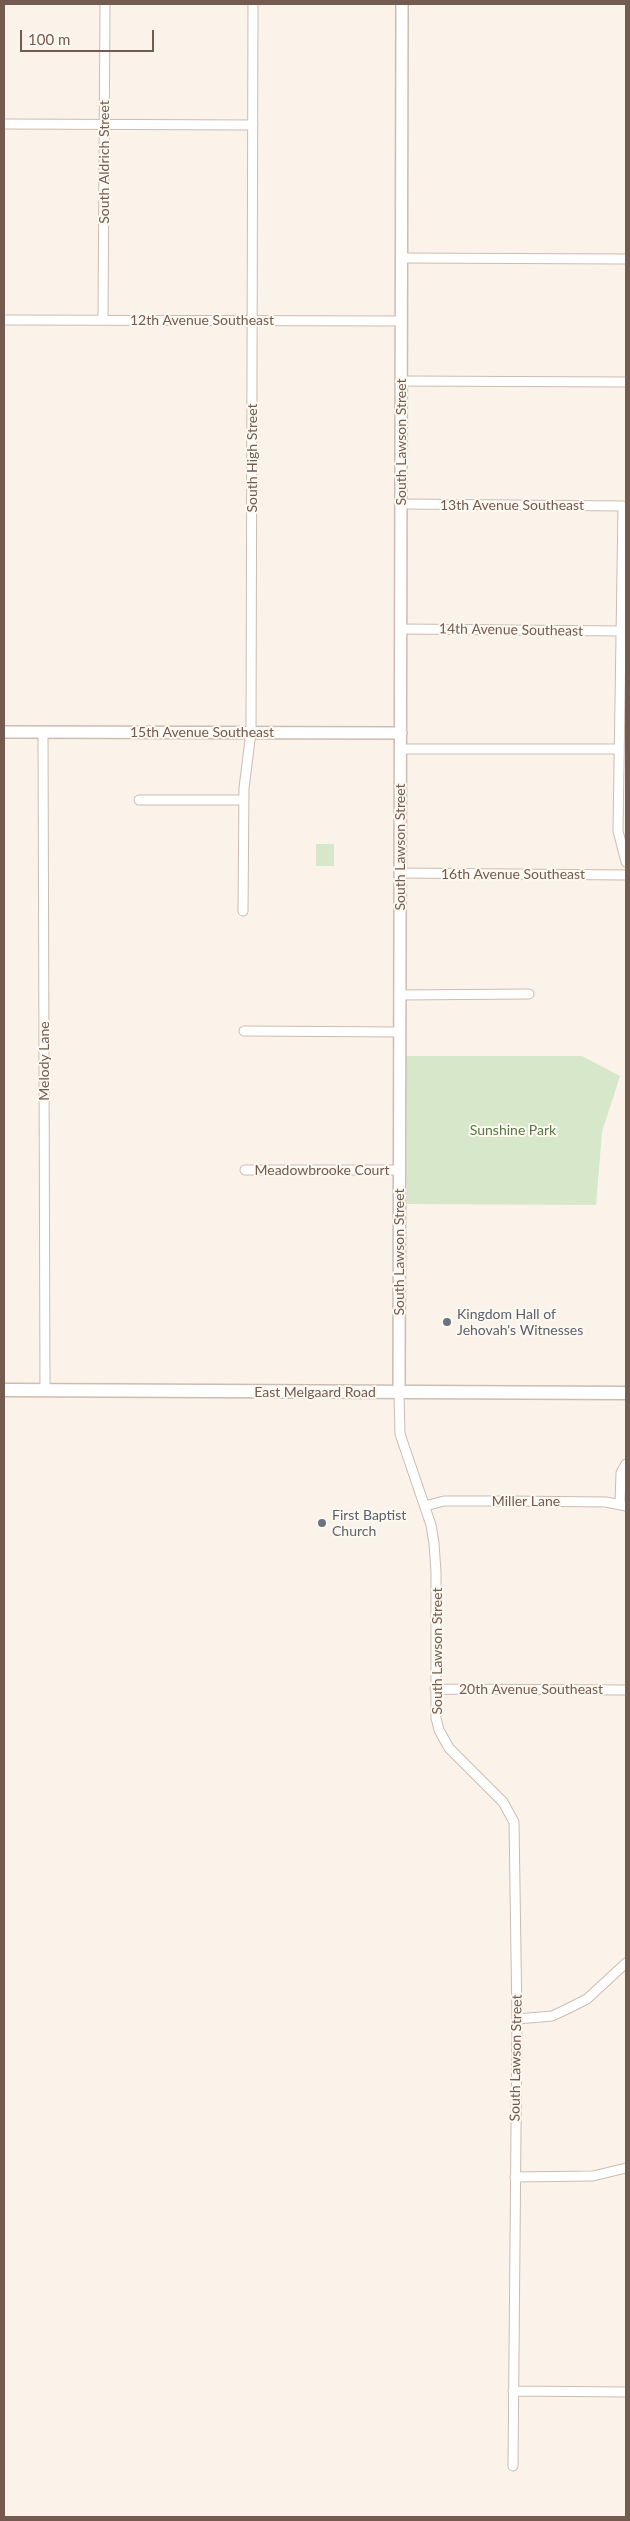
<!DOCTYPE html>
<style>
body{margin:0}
#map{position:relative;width:630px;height:2521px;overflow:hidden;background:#fbf3ea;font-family:Lato,sans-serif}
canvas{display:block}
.frame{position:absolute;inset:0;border:5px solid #735b50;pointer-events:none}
.scale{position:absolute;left:20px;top:30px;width:134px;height:22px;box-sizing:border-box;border:2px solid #735b50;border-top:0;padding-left:6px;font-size:15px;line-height:18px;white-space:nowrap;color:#735b50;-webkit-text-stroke:4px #fdf8f0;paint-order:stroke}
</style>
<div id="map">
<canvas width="630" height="2521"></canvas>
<div class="frame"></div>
<div class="scale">100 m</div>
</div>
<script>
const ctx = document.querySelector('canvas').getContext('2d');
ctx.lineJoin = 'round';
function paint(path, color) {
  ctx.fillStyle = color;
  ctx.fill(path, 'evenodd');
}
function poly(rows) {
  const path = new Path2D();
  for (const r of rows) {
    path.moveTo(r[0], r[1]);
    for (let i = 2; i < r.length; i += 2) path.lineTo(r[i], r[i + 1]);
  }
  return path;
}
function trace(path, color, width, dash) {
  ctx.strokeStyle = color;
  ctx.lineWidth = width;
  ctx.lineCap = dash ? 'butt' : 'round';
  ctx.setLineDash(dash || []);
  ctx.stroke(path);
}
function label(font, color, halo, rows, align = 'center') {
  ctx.font = font + ' Lato,sans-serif';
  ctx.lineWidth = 4;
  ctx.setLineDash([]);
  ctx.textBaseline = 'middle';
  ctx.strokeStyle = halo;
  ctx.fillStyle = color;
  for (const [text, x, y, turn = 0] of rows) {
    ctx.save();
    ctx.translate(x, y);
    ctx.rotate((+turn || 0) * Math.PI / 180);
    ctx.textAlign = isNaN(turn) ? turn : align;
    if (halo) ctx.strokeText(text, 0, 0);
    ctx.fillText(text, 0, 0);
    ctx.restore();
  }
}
const green = poly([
 [316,844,334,844,334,866,316,866],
 [406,1056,582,1056,620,1076,602,1132,596,1205,407,1204]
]);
const minor = poly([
 [4,124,253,125],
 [401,258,626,259],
 [4,320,401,321],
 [103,320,105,4],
 [401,381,626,382],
 [402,504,623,506,618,831,626,862],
 [401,629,621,631],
 [43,732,45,1391],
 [400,749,618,749],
 [139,800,244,800],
 [400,873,626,875],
 [243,911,244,788,251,732,253,4],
 [399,995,529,994],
 [244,1031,399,1032],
 [245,1170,400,1170],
 [399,1392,400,1434,431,1525,434,1543,436,1572,436,1718,439,1730,449,1748,503,1802,514,1822,517,2019,513,2466],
 [620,1503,621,1473,626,1464],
 [425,1506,444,1501,510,1501,606,1502,626,1506],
 [435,1689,626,1690],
 [517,2019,552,2016,565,2010,587,1999,626,1963],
 [515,2177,593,2176,626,2168],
 [513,2391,626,2392]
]);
const tertiary = poly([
 [4,732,401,733],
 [399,1392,402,4]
]);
const secondary = poly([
 [4,1390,626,1393]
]);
const markers = [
 [447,1322,5,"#6b7280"],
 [322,1523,5,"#6b7280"]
];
const streetNames = [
 ["South Aldrich Street",104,162,-90],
 ["12th Avenue Southeast",202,320],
 ["South Lawson Street",401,442,-90],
 ["South High Street",252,458,-90],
 ["13th Avenue Southeast",512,505],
 ["14th Avenue Southeast",511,630,1],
 ["15th Avenue Southeast",202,732],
 ["South Lawson Street",400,847,-90],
 ["16th Avenue Southeast",513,874],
 ["Melody Lane",44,1061,-90],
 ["Meadowbrooke Court",322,1170],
 ["South Lawson Street",399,1252,-90],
 ["East Melgaard Road",315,1392],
 ["Miller Lane",526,1501],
 ["South Lawson Street",437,1651,-90],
 ["20th Avenue Southeast",531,1689],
 ["South Lawson Street",516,2058,-89]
];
const parkNames = [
 ["Sunshine Park",513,1130]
];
const worshipNames = [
 ["Kingdom Hall of",457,1314],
 ["Jehovah's Witnesses",457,1330],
 ["First Baptist",332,1515],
 ["Church",332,1531]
];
paint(green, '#d7e7c9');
trace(minor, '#ccbcb1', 11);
trace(tertiary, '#ccbcb1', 14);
trace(secondary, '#cebcae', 15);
trace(minor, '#fff', 9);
trace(tertiary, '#fff', 11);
trace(secondary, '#fff', 12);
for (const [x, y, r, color] of markers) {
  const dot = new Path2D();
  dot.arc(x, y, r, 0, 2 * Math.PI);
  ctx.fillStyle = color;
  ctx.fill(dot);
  trace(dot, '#fdf8f0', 2);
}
label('14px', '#735b50', '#fdf8f0', streetNames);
label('14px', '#587849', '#fdf8f0', parkNames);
label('14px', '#5b616d', '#fdf8f0', worshipNames, 'left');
</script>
